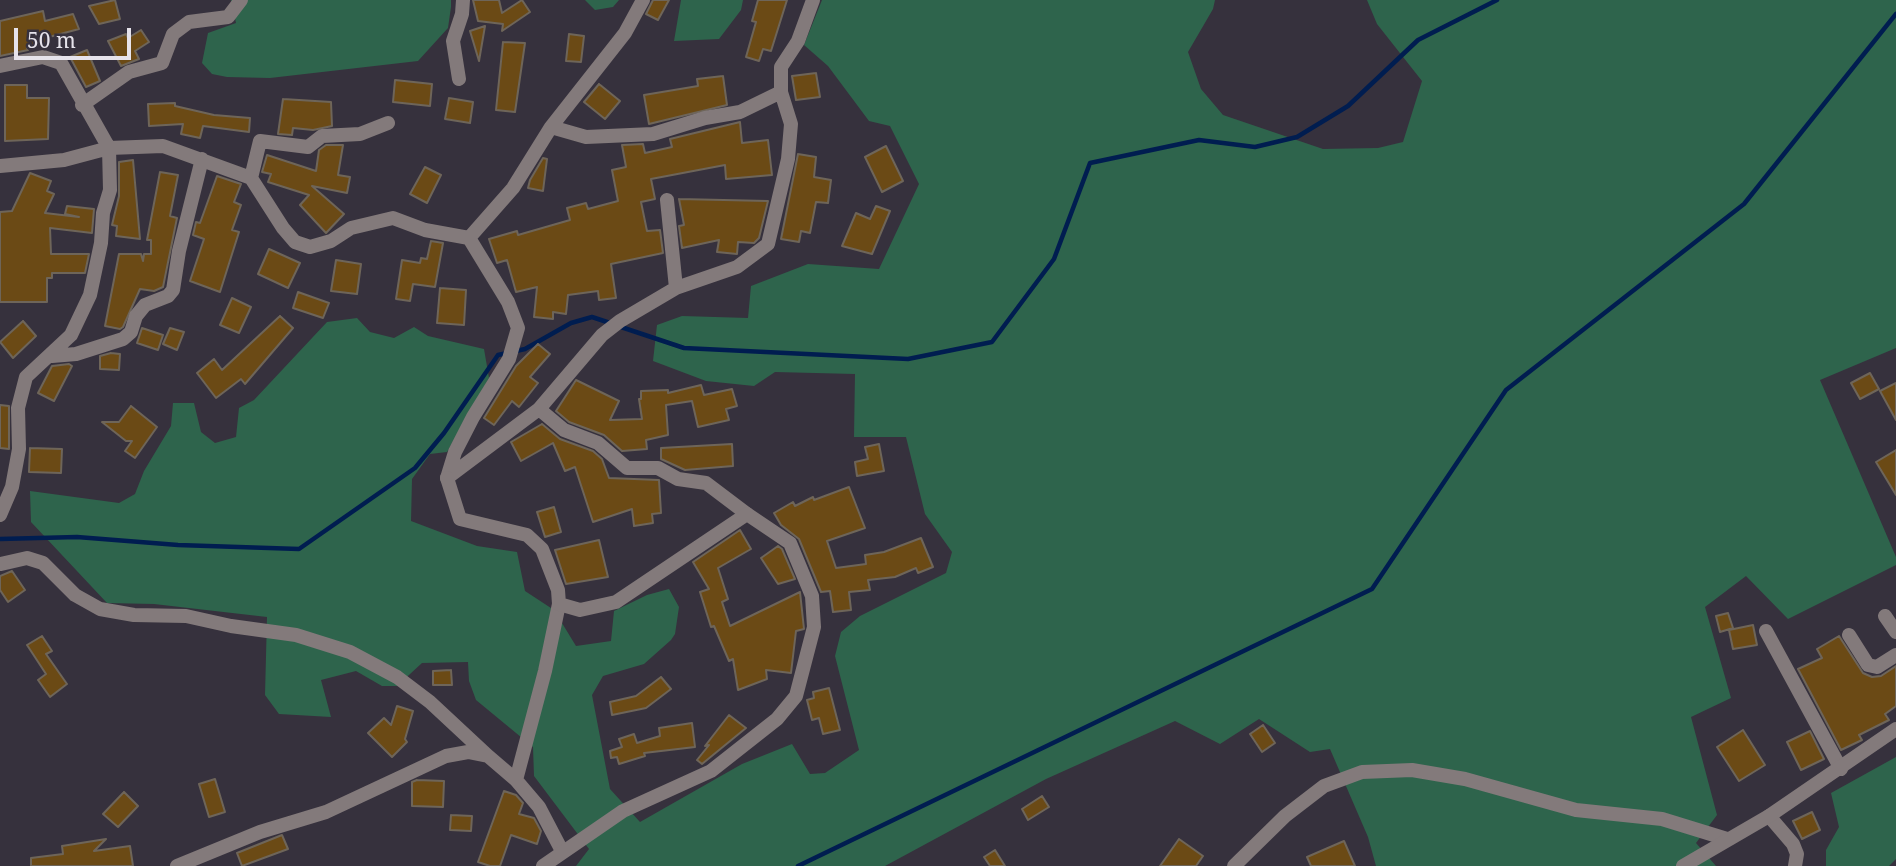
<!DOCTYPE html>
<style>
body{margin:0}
#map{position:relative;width:1896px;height:866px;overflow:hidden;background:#36313d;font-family:"Noto Serif",serif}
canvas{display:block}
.scale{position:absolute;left:14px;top:28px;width:117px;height:32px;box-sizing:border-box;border:4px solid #e6e3eb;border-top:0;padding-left:9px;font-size:21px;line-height:24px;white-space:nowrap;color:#e6e3eb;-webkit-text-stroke:5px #36313d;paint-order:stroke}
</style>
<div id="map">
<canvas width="1896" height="866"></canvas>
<div class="scale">50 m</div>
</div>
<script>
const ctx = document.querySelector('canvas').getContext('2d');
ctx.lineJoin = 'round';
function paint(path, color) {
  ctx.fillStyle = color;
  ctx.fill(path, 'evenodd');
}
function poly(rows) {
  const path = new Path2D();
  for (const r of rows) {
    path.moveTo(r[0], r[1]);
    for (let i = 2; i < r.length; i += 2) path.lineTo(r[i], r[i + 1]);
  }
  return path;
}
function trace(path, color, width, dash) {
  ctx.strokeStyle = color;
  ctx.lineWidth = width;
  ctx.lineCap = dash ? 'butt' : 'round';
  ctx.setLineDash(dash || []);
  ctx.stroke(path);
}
const green = poly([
 [231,0,451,0,451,7,448,28,418,61,270,78,227,77,212,74,202,63,208,33,236,23],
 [585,0,619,0,613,7,595,10],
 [681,0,743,0,741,10,719,39,674,41],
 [822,0,1215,0,1213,9,1188,52,1201,89,1223,115,1323,149,1378,148,1403,142,1422,81,1377,24,1367,0,1896,0,1896,348,1820,380,1896,557,1896,565,1788,619,1746,576,1705,607,1731,698,1691,717,1717,815,1696,843,1716,866,1376,866,1368,837,1330,749,1310,752,1259,719,1220,744,1175,721,1046,779,885,866,576,866,589,849,534,776,533,747,476,700,469,681,468,662,422,663,397,686,382,686,356,671,321,680,331,717,279,714,265,695,267,617,154,604,107,603,31,522,30,491,119,503,135,494,144,471,171,426,173,403,194,403,201,432,215,443,236,437,239,408,254,400,327,322,357,318,370,332,394,338,414,327,428,336,484,349,489,378,447,452,430,454,412,479,411,521,477,546,517,552,525,591,554,610,576,646,611,641,614,611,647,595,669,589,679,607,675,634,671,640,644,664,603,676,592,695,610,789,640,822,742,764,792,744,810,774,825,773,859,750,835,656,841,632,860,616,946,573,952,552,925,514,906,437,854,437,855,374,775,372,754,386,706,381,653,361,657,325,682,316,748,318,751,286,808,264,879,269,919,184,890,126,869,121,828,66,804,45],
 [1896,757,1896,859,1889,866,1826,866,1826,850,1839,827,1831,793]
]);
const stream = poly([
 [618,326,684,348,908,359,992,342,1054,259,1090,163,1199,140,1255,147,1297,137,1348,106,1418,40,1497,0],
 [516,351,525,349,571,323,592,317,610,323],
 [0,539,77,537,178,545,299,549,415,468,444,433,498,355,507,353],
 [798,866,1372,589,1506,390,1744,204,1896,14]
]);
const building = poly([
 [115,0,120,19,99,24,89,6,115,0],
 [473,0,499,0,502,13,522,0,530,12,502,31,503,24,478,21,473,0],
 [653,0,669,0,658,20,646,14,653,0],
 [758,0,787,0,771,51,763,49,759,61,746,57,756,22,752,21,758,0],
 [43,11,45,21,73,14,79,29,49,37,50,42,27,48,28,50,0,56,0,21,43,11],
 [485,26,479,61,470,31,485,26],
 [141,30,149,42,135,51,139,59,121,66,108,41,126,34,128,38,141,30],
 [569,34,584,36,581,62,566,61,569,34],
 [503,42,525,43,515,112,496,110,503,42],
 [87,50,100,81,86,87,70,57,87,50],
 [816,73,820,97,796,100,792,76,816,73],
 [723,76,727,105,649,124,644,95,698,86,697,79,723,76],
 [395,80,432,84,430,106,393,102,395,80],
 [599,84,620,101,605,119,584,102,599,84],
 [5,85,27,85,27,98,49,98,48,139,5,141,5,85],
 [449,98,473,102,470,123,445,119,449,98],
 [283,99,331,102,332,126,313,130,293,128,292,135,278,134,283,99],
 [175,103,175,106,214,115,250,118,249,132,203,126,200,138,181,134,183,124,149,126,148,104,175,103],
 [740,122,742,143,768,140,772,175,726,179,725,165,651,179,655,199,641,202,647,231,660,230,663,253,611,264,616,298,599,300,598,291,568,295,566,314,553,312,553,319,534,317,537,287,516,292,507,260,497,263,489,239,517,231,518,235,570,220,567,208,586,203,588,209,618,201,612,170,626,167,622,145,643,144,645,153,672,147,670,139,740,122],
 [326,145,343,145,338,175,350,177,347,193,312,186,344,214,326,233,300,205,309,195,268,182,271,174,262,172,267,155,316,171,319,150,326,145],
 [886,146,903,181,882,192,865,157,886,146],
 [798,154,816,157,814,177,831,180,828,203,816,202,810,233,801,231,799,242,781,239,798,154],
 [543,158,547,159,543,191,528,188,530,180,543,158],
 [133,160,140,239,116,236,117,226,112,225,119,196,119,162,133,160],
 [425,167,441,175,427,203,410,194,425,167],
 [160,172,178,175,170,216,177,218,163,287,154,291,140,289,123,327,120,329,105,326,119,254,141,254,143,261,144,254,151,254,151,240,147,240,160,172],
 [30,173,51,181,47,191,54,194,45,213,79,217,65,214,67,206,94,209,92,233,50,228,51,254,89,254,85,273,52,273,52,278,47,278,47,302,0,302,0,212,12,211,30,173],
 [217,176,241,184,234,202,241,205,232,230,239,232,220,292,190,281,204,239,193,235,196,222,200,223,217,176],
 [679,199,768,201,759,238,754,243,738,242,737,254,717,252,719,240,682,248,679,226,684,225,679,199],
 [876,206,890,211,872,254,842,246,856,213,870,219,876,206],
 [431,241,443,243,435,287,413,284,410,301,396,299,402,260,420,263,421,258,427,259,431,241],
 [269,249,300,263,288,288,258,274,269,249],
 [336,260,361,264,357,294,331,291,336,260],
 [440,288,466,290,464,325,437,323,440,288],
 [298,292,329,303,323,318,293,308,298,292],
 [232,298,251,307,239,333,220,325,232,298],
 [280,316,293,328,245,384,241,379,216,398,197,373,214,359,222,370,280,316],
 [23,321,36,336,13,358,0,342,23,321],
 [142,328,163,335,158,350,137,343,142,328],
 [170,328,184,332,177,350,163,344,170,328],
 [538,344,550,354,530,377,538,383,519,407,512,401,494,425,484,418,516,366,538,344],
 [111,353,120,354,119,370,100,369,100,356,111,353],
 [69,364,72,366,54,401,38,393,52,366,69,364],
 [1870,373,1879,389,1860,399,1851,383,1870,373],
 [576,380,619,401,610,420,642,419,639,399,641,399,641,391,668,390,668,393,701,385,704,395,732,389,737,406,726,409,729,420,698,427,692,401,666,405,668,435,646,440,647,449,622,451,604,435,569,422,556,411,576,380],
 [1896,383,1896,420,1880,391,1896,383],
 [0,405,9,406,9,449,0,448,0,405],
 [131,406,157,427,135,458,125,451,132,441,126,441,102,422,119,422,131,406],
 [542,424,560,439,593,451,602,459,609,478,659,480,661,513,652,514,653,523,634,526,632,509,593,522,575,467,565,471,553,443,521,461,511,442,542,424],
 [732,444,733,466,685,470,661,459,661,448,732,444],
 [879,444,884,471,857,476,855,462,868,459,865,447,879,444],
 [30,448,62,449,61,473,29,472,30,448],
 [1896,450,1896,495,1876,462,1896,450],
 [849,487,865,528,827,541,836,568,866,564,865,555,884,552,921,538,933,567,918,573,916,568,895,577,868,580,870,590,849,592,851,610,833,612,830,591,821,592,799,539,781,525,774,513,793,502,795,506,813,497,814,500,849,487],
 [554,507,561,532,545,537,537,512,554,507],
 [740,530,751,549,718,568,728,599,722,602,730,626,800,592,804,629,796,631,791,673,766,670,767,679,738,690,733,659,729,661,714,626,711,627,700,592,709,589,693,562,740,530],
 [599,540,608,577,566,584,555,550,599,540],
 [778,546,782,549,795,579,778,584,761,558,778,546],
 [12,571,25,590,8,602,0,590,0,576,12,571],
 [1728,613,1733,628,1720,632,1716,616,1728,613],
 [1753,625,1757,645,1733,649,1729,630,1753,625],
 [42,636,52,651,46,654,67,684,50,697,38,680,46,674,27,645,42,636],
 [1839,636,1863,673,1872,677,1881,676,1896,666,1896,706,1885,714,1889,720,1859,735,1862,740,1841,750,1798,669,1822,658,1817,649,1839,636],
 [451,670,452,685,433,685,433,671,451,670],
 [661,677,671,689,646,708,612,715,610,702,636,696,661,677],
 [829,688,840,730,823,734,819,718,812,720,807,700,814,698,813,692,829,688],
 [397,706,413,711,405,739,407,742,392,757,368,733,384,718,391,725,397,706],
 [729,715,746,728,702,764,697,760,709,745,705,746,729,715],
 [692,723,695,747,644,753,645,756,619,764,617,757,611,758,610,751,622,747,619,739,634,734,637,743,660,736,659,728,692,723],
 [1263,725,1275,743,1262,752,1250,734,1263,725],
 [1743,730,1765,765,1739,781,1717,747,1743,730],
 [1810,731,1824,759,1801,770,1787,742,1810,731],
 [215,779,225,812,209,817,199,784,215,779],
 [417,780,444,781,443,807,412,806,412,782,417,780],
 [504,791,516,795,523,803,519,814,534,818,541,831,537,844,511,835,500,866,490,866,478,862,504,791],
 [124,792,138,806,118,827,103,814,124,792],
 [1042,796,1049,807,1028,820,1022,809,1042,796],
 [1812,812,1820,830,1802,839,1793,821,1812,812],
 [451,815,472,816,471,831,450,830,451,815],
 [282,835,288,849,242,866,237,853,282,835],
 [106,839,94,851,130,846,133,866,31,866,31,858,63,854,62,846,106,839],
 [1179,839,1203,856,1196,866,1160,866,1179,839],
 [1344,841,1355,866,1311,866,1307,857,1344,841],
 [995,850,1005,866,990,866,984,857,995,850]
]);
const minor = poly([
 [0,66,43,57,61,63,109,148,110,190,103,213,101,243,90,295,71,335,26,377,18,408,19,449,12,487,0,515],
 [459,79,453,41,462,14,463,0],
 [82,105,129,72,162,63,173,34,189,22,228,17,241,0],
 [551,127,586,137,653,134,705,118,740,112,781,92],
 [0,166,64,160,109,148,163,146,251,178,283,228,295,242,310,247,331,241,351,228,393,218,425,230,469,238,508,302,518,328,509,359,473,417,455,452,447,478],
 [251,178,260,141,308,147,322,136,360,134,388,123],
 [667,200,676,288],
 [469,238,513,188,551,127,625,33,643,0],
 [52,356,76,354,123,339,131,332,136,316,145,305,168,296,173,290,179,251,202,159],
 [539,409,564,430,598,443,627,468,658,468,678,479,706,483,747,514],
 [447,478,539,409,602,335,620,321,676,288,737,267,768,244,788,159,791,124,781,92,781,67,798,41,813,0],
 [1,564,27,558,43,563,75,595,100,609,134,615,186,616,231,626,296,635,350,652,397,677,430,702,488,756],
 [1885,616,1896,632],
 [1766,631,1841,769],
 [1849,635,1868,665,1877,667,1896,655],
 [516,780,545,671,559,604],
 [1769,816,1793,844,1797,854,1795,866],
 [177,866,260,832,326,812,446,756,468,752,488,756,516,780,539,807,562,851],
 [1234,866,1285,816,1324,786,1362,772,1412,770,1465,779,1576,810,1662,819,1727,839]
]);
const tertiary = poly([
 [447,478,460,519,527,535,542,549,558,590,559,604,580,610,616,602,747,514,790,543,812,596,814,627,796,696,777,719,711,771,623,811,543,866],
 [1683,866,1769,816,1896,729]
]);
paint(green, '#2e644c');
trace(stream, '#001d50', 4.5);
paint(building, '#6b4a15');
trace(building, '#6e6559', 2);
trace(minor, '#837a7b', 14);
trace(tertiary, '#837a7b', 14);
</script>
